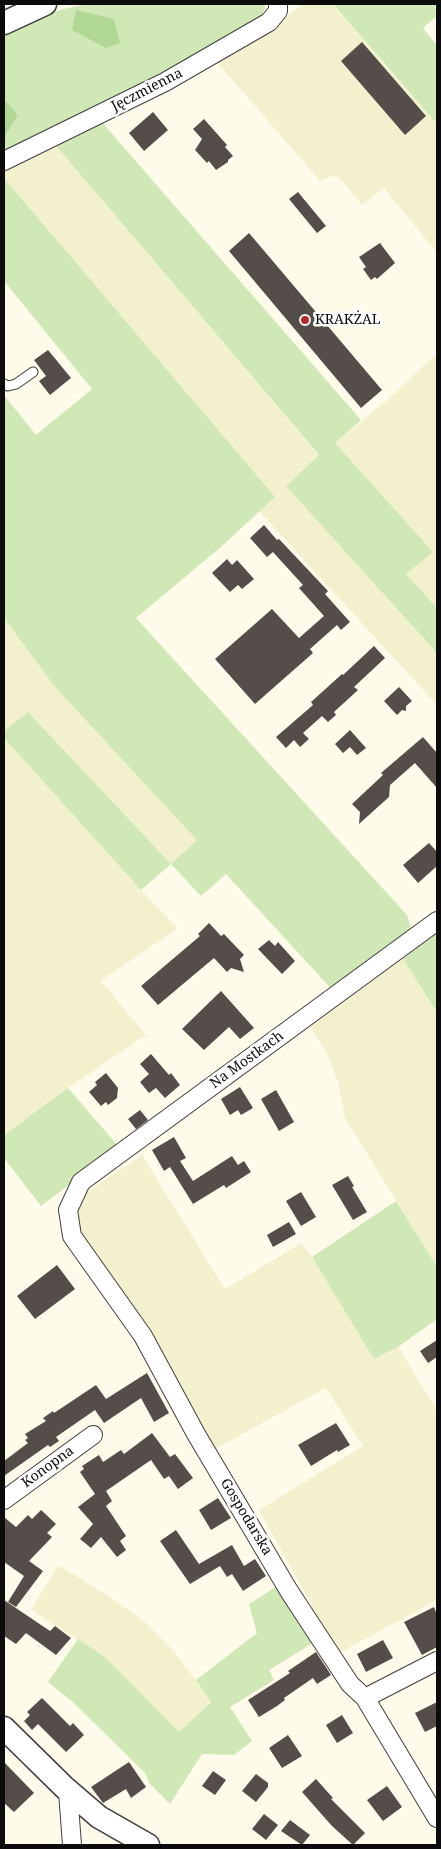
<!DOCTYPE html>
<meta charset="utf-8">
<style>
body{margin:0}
#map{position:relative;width:441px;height:1849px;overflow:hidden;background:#fffbeb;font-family:"Noto Serif",serif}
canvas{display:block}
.frame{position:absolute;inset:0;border:5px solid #0c0c0c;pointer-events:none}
</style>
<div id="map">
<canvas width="441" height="1849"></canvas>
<div class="frame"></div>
</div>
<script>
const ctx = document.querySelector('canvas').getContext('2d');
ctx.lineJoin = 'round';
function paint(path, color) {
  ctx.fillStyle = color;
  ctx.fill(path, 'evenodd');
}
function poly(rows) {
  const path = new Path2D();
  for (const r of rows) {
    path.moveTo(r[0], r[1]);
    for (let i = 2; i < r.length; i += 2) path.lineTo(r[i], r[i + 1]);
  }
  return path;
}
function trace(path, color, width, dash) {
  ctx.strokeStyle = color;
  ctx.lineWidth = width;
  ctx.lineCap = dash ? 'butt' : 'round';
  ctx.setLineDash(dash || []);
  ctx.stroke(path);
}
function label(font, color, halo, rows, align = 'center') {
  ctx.font = font + ' "Noto Serif",serif';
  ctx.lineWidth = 5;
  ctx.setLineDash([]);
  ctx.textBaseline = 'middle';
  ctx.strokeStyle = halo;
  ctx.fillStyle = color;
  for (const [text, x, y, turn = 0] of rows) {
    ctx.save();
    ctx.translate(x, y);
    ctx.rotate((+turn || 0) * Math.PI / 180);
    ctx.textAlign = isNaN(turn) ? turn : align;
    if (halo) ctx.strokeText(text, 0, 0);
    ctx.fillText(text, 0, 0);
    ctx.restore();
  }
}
const farmland = poly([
 [303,4,332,4,437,124,437,253,384,188,362,205,339,177,330,176,320,181,216,61,260,37],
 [52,141,319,456,287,486,437,653,437,705,259,511,274,497,4,178,4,166],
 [437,353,437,608,406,574,432,552,335,443,385,402],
 [4,618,55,687,198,840,171,864,28,712,4,731],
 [4,738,141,890,178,928,101,981,146,1035,68,1088,4,1135],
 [403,959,437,1014,437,1267,345,1118,338,1082,327,1053,310,1027],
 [142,1155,225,1289,301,1243,312,1257,375,1359,398,1347,437,1410,437,1600,339,1653,314,1618,317,1615,259,1510,363,1446,326,1388,215,1449,155,1348,77,1230,75,1210,83,1195],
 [58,1565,113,1599,145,1622,175,1652,211,1701,179,1733,105,1657,31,1610]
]);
const green = poly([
 [86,4,265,4,265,5,261,21,160,80,4,156,4,136,6,135,18,115,4,99,4,33,42,14],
 [333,4,435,4,436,17,423,28,437,45,437,124],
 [100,120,361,420,335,443,433,552,406,574,437,608,437,653,286,486,319,455,52,141],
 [4,178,275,497,222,546,136,618,407,915,411,929,335,993,226,874,201,896,171,864,141,890,4,738,4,731,28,712,171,864,197,840,55,687,4,618,4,395,36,435,92,389,4,281],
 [437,933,437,1013,403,959],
 [68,1088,119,1147,41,1206,4,1158,4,1135],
 [396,1201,437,1267,437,1319,398,1347,374,1359,312,1257],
 [280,1584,318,1640,269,1670,274,1680,230,1707,252,1741,234,1755,202,1754,170,1804,149,1783,145,1773,75,1704,48,1682,78,1639,105,1657,179,1732,211,1702,196,1680,257,1633,249,1604]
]);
const forest = poly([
 [76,10,114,19,120,43,106,48,72,30],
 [4,99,18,115,6,135,4,136]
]);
const building = poly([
 [362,42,426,116,405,135,341,61],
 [153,112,168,130,144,151,129,133],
 [204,119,227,145,225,147,233,156,228,160,228,162,216,170,209,161,207,163,195,150,202,139,193,129],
 [298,192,326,226,317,233,289,199],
 [249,233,382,390,361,408,229,251],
 [380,243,395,263,377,279,375,277,371,280,363,269,366,267,359,257],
 [48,350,71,378,50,395,39,381,46,376,34,360],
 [264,525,277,540,279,539,328,591,325,594,350,622,341,630,337,625,310,649,313,653,255,704,215,659,272,609,299,638,324,616,299,588,303,585,282,562,273,552,267,557,250,538],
 [227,559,232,565,237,560,254,579,242,589,238,585,230,592,212,573],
 [374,646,385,658,354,687,358,690,334,712,336,715,328,722,322,716,303,733,309,739,300,747,294,740,286,748,276,737,313,705,311,702,342,674,343,675],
 [399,687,412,701,406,706,406,711,402,710,397,715,384,701],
 [350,730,366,748,357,755,350,747,343,753,335,744],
 [423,737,437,753,437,788,415,763,390,785,389,797,359,824,360,812,352,804,383,775,381,773],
 [429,843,437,852,437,866,418,883,403,865],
 [209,923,221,936,224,934,244,955,240,959,244,972,231,968,227,972,214,958,158,1005,141,986,200,936,198,934],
 [269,940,275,946,278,942,295,961,282,974,258,949],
 [221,991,254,1028,240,1039,229,1027,204,1050,182,1029],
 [151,1054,169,1075,171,1073,180,1085,165,1098,156,1088,149,1093,140,1082,149,1074,140,1064],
 [106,1073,118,1088,117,1098,108,1105,106,1102,101,1106,89,1092,97,1085,95,1082],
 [240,1087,253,1108,241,1115,238,1110,230,1115,221,1099],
 [276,1090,294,1122,279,1131,261,1099],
 [140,1110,148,1120,136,1129,128,1119],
 [174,1137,186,1158,180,1161,193,1181,232,1156,238,1165,244,1161,251,1172,226,1188,224,1185,193,1204,170,1167,164,1171,152,1150],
 [348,1176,354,1186,352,1187,367,1212,353,1220,332,1185],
 [301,1192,316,1217,301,1226,286,1201],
 [289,1222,296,1234,273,1247,267,1235],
 [57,1265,75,1289,35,1319,17,1296],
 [437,1340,437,1357,428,1363,420,1351],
 [147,1373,169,1413,154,1422,141,1398,104,1423,95,1410,56,1437,59,1441,50,1447,48,1445,4,1476,4,1461,28,1443,25,1440,28,1438,25,1434,46,1421,43,1418,53,1411,54,1413,96,1385,106,1399],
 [336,1423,350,1445,338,1452,337,1450,311,1466,298,1445],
 [152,1433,170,1457,175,1454,193,1478,178,1489,169,1476,164,1479,151,1460,106,1491,112,1501,106,1506,126,1536,120,1541,126,1550,117,1557,101,1537,91,1548,80,1539,93,1524,78,1507,95,1494,80,1472,84,1469,82,1466,99,1455,103,1462,121,1450,124,1454],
 [218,1498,231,1518,211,1530,199,1510],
 [41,1510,56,1524,47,1533,52,1537,29,1561,43,1571,16,1607,8,1602,24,1576,4,1562,4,1517,16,1527,28,1515,32,1519],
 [176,1530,199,1564,232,1545,244,1566,255,1559,266,1576,243,1591,232,1574,227,1577,220,1566,190,1584,160,1541],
 [4,1600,50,1631,55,1626,71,1638,56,1655,26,1633,16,1644,4,1636],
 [434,1607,437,1615,437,1647,422,1655,404,1622],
 [383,1640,393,1658,366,1672,357,1654],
 [316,1652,331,1675,317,1684,313,1678,284,1698,285,1700,277,1706,259,1717,248,1700,290,1673,288,1671],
 [42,1698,70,1726,73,1723,84,1735,66,1752,38,1724,32,1730,24,1721,30,1715,27,1712],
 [437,1702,437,1726,425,1732,415,1713],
 [342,1715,353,1733,337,1743,326,1725],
 [288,1735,302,1756,282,1768,269,1748],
 [4,1762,34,1793,14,1812,4,1803],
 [129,1762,146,1787,131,1798,126,1789,103,1803,91,1787],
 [213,1771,226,1780,215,1795,202,1786],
 [256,1774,268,1783,268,1787,256,1802,242,1791],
 [316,1779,333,1798,331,1799,365,1833,353,1845,332,1826,302,1792],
 [387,1786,402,1807,383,1821,367,1800],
 [264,1814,278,1825,266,1840,252,1829],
 [290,1820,310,1835,302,1845,281,1831]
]);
const service = poly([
 [4,384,8,386,16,384,33,372]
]);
const minor = poly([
 [4,161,165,82,269,22,278,11,278,4],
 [437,921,81,1182,68,1210,72,1236,143,1336,196,1434,289,1591,350,1684,365,1698,437,1818],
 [4,1500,93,1435],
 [365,1698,437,1661],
 [68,1792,72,1845]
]);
const tertiary = poly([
 [4,23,45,4],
 [4,1728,64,1787,99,1817,148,1845]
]);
const markers = [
 [305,320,5,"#b8282b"]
];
const streetNames = [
 ["Jęczmienna",147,90,-27],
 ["Na Mostkach",247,1060,-36],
 ["Konopna",48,1467,-36],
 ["Gospodarska",246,1517,59]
];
const poiNames = [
 ["KRAKŻAL",315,320]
];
paint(farmland, '#f3f1cd');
paint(green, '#cfe8b6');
paint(forest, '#b2d896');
paint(building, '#544d49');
trace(service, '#3f3f3f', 11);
trace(minor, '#3f3f3f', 20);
trace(tertiary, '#3f3f3f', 25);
trace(service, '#fff', 9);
trace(minor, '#fff', 18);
trace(tertiary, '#fff', 22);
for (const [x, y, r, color] of markers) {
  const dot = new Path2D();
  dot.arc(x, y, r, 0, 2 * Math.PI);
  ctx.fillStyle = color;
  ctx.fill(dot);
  trace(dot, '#fff', 2);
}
label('14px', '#0c0c0c', '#fff', streetNames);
label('14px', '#0c0c0c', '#fff', poiNames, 'left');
</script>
